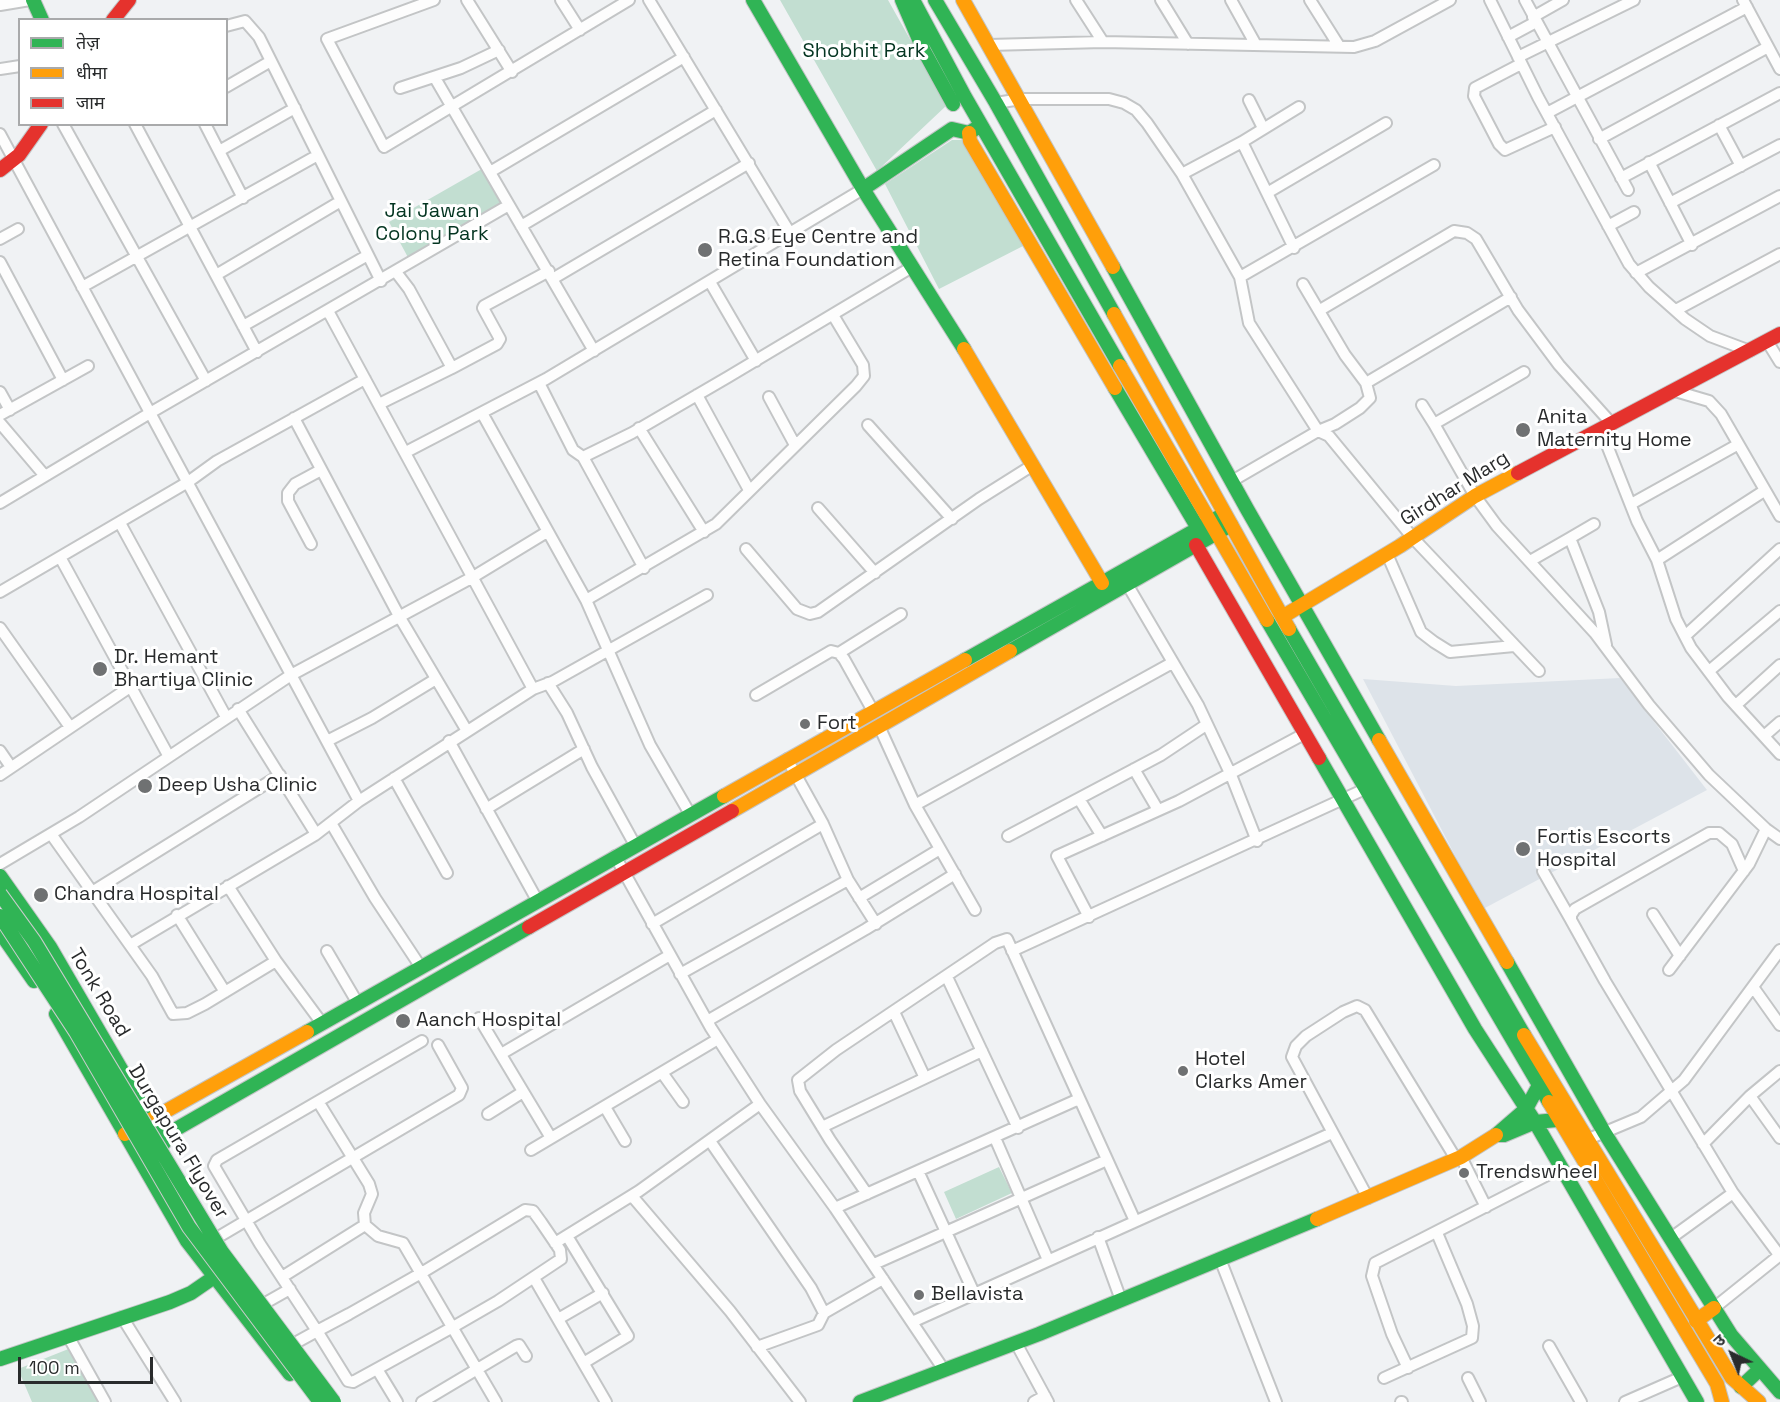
<!DOCTYPE html>
<meta charset="utf-8">
<style>
body{margin:0}
#map{position:relative;width:1780px;height:1402px;overflow:hidden;background:#f0f2f4;font-family:"Space Grotesk","Noto Sans Devanagari",sans-serif}
canvas{display:block}
.legend{position:absolute;left:18px;top:18px;width:210px;height:108px;box-sizing:border-box;background:#fff;border:2px solid #a9aaab;margin:0;padding:8px 10px;list-style:none;font-size:18px;color:#292b2c}
.legend li{display:flex;align-items:center;gap:12px;height:30px}
.legend b{width:30px;border:2px solid #a9aaab}
.north{position:absolute;left:1702px;top:1324px;width:60px;height:60px;-webkit-text-stroke:4px #fff;paint-order:stroke;rotate:317deg;font-size:16px;font-weight:700;line-height:24px;text-align:center;color:#292b2c}
.north::after{content:'';display:block;margin:auto;width:21px;height:27px;background:#292b2c;clip-path:polygon(50% 0,100% 100%,50% 72%,0 100%)}
.scale{position:absolute;left:18px;top:1357px;width:135px;height:27px;box-sizing:border-box;border:3px solid #292b2c;border-top:0;padding-left:8px;font-size:18px;line-height:21px;white-space:nowrap;color:#292b2c;-webkit-text-stroke:4px #fff;paint-order:stroke}
</style>
<div id="map">
<canvas width="1780" height="1402"></canvas>
<ul class="legend">
<li><b style="height:8px;background:#30b455"></b>तेज़</li>
<li><b style="height:8px;background:#ff9f0a"></b>धीमा</li>
<li><b style="height:8px;background:#e5322d"></b>जाम</li>
</ul>
<div class="north">उ</div>
<div class="scale">100 m</div>
</div>
<script>
const ctx = document.querySelector('canvas').getContext('2d');
ctx.lineJoin = 'round';
function paint(path, color) {
  ctx.fillStyle = color;
  ctx.fill(path, 'evenodd');
}
function poly(rows) {
  const path = new Path2D();
  for (const r of rows) {
    path.moveTo(r[0], r[1]);
    for (let i = 2; i < r.length; i += 2) path.lineTo(r[i], r[i + 1]);
  }
  return path;
}
function trace(path, color, width, dash) {
  ctx.strokeStyle = color;
  ctx.lineWidth = width;
  ctx.lineCap = dash ? 'butt' : 'round';
  ctx.setLineDash(dash || []);
  ctx.stroke(path);
}
function label(font, color, halo, rows, align = 'center') {
  ctx.font = font + ' "Space Grotesk",sans-serif';
  ctx.lineWidth = 6;
  ctx.setLineDash([]);
  ctx.textBaseline = 'middle';
  ctx.strokeStyle = halo;
  ctx.fillStyle = color;
  for (const [text, x, y, turn = 0] of rows) {
    ctx.save();
    ctx.translate(x, y);
    ctx.rotate((+turn || 0) * Math.PI / 180);
    ctx.textAlign = isNaN(turn) ? turn : align;
    if (halo) ctx.strokeText(text, 0, 0);
    ctx.fillText(text, 0, 0);
    ctx.restore();
  }
}
const built = poly([
 [1620,678,1707,790,1483,909,1363,679,1456,686]
]);
const green = poly([
 [780,0,888,0,947,105,877,171],
 [952,140,962,140,967,143,1025,245,939,289,885,184],
 [487,166,509,205,411,263,389,222],
 [999,1167,1012,1193,956,1219,944,1192],
 [71,1348,102,1402,32,1402,18,1369]
]);
const street = poly([
 [434,0,327,39,384,147,629,0],
 [467,0,512,72],
 [561,0,580,30],
 [649,0,790,233],
 [1076,0,1103,42],
 [1161,0,1188,44],
 [1231,0,1256,45],
 [1310,0,1339,46],
 [1490,0,1538,97,1629,264,1649,287,1685,319,1710,336,1750,351],
 [1525,0,1628,190],
 [1743,0,1780,69],
 [0,5,30,0],
 [1533,17,1563,0],
 [226,26,245,21,259,37,381,281],
 [1508,37,1536,22],
 [989,45,1103,42,1354,47,1375,41,1450,0],
 [1518,57,1634,0],
 [1521,64,1475,88,1474,96,1499,144,1505,150,1555,127],
 [0,69,20,66],
 [435,78,594,351],
 [226,87,271,61],
 [400,88,461,68,499,50],
 [1249,100,1263,128],
 [996,103,1021,99,1109,99,1124,103,1136,110,1147,123,1182,174,1240,277,1249,323,1318,431,1232,481],
 [1547,113,1747,7],
 [63,124,206,381],
 [135,124,257,352],
 [205,124,243,198],
 [1719,125,1741,166],
 [0,134,359,801,533,689,552,682,707,595],
 [1599,139,1768,47],
 [1242,142,1294,248],
 [219,151,295,108],
 [1649,162,1692,245],
 [490,172,684,57],
 [1182,174,1242,142,1299,107],
 [1621,178,1780,93],
 [1267,193,1386,123],
 [1670,203,1780,145],
 [521,226,716,110],
 [1608,226,1634,212],
 [0,239,18,229],
 [0,262,63,380],
 [1636,273,1780,196],
 [216,275,341,201],
 [1240,277,1434,165],
 [554,278,749,163],
 [710,282,756,361],
 [1303,284,1345,355,1366,383,1370,398,1360,408,1335,424,1318,431],
 [82,287,318,155],
 [1320,310,1454,231,1467,233,1476,239,1518,310,1559,365,1612,424],
 [1676,310,1780,254],
 [328,311,533,689],
 [243,326,368,255],
 [1767,341,1780,362],
 [452,368,497,344,500,339,483,308,484,306,549,271],
 [1524,372,1434,424,1475,496,1497,526,1595,633,1649,705,1709,775,1766,829,1780,839],
 [539,383,573,450,583,457,644,568],
 [1366,383,1511,297],
 [1675,391,1709,401,1721,414,1780,516],
 [0,392,10,410],
 [697,395,749,490],
 [769,397,795,445],
 [379,404,452,368,409,289,396,272],
 [1422,405,1434,424],
 [482,413,586,600,650,745,690,814],
 [0,415,88,366],
 [294,418,399,616,467,731],
 [0,423,45,476],
 [868,425,952,519],
 [639,428,704,532],
 [1601,430,1637,521,1657,560,1676,619,1691,648,1728,697,1780,754],
 [1318,431,1329,436,1413,538,1539,671],
 [406,452,546,379,863,189],
 [583,457,632,433,728,377,912,267],
 [0,503,150,413,509,205],
 [1631,504,1737,445],
 [818,508,875,573],
 [120,523,226,717],
 [1570,538,1594,524],
 [311,544,288,501,288,493,295,484,321,470],
 [746,549,797,609,810,614,818,612,979,499,1033,465],
 [1387,554,1421,632,1434,642,1450,652,1514,646],
 [60,557,168,755],
 [1657,560,1764,491],
 [1530,561,1570,538,1599,612,1606,645],
 [1127,584,1198,705,1231,775,1257,841],
 [0,592,188,482,217,461,365,379],
 [586,600,716,524,856,386,864,376,863,365,833,315],
 [0,628,70,727],
 [1685,636,1780,549],
 [839,653,901,614],
 [1709,671,1780,611],
 [548,683,567,713,592,767,635,845],
 [756,695,831,651,839,653,844,659,873,711],
 [1736,705,1780,665],
 [238,709,316,834],
 [879,726,915,805,975,910],
 [1764,736,1780,722],
 [327,741,372,718,436,679],
 [449,741,537,900],
 [0,751,11,767],
 [787,759,823,824,848,880,876,924],
 [1134,769,1158,810],
 [0,775,130,687],
 [394,778,447,873],
 [1079,799,1102,836],
 [915,805,1172,663],
 [486,809,584,749],
 [331,823,375,898,420,966],
 [51,834,152,976,173,1014,187,1013,205,1004,276,961],
 [1008,836,1161,755,1206,725],
 [615,856,711,1028,760,1104,835,1208,944,1370],
 [0,864,79,817,291,675,473,577,547,532],
 [1543,871,1571,920],
 [228,886,276,961,321,1022],
 [92,892,280,775],
 [859,898,940,849],
 [1653,914,1680,956],
 [177,915,225,992],
 [1089,917,1057,856,1179,801,1304,734],
 [652,924,823,824],
 [130,945,315,835,359,801],
 [327,951,357,1002],
 [1012,951,1365,789],
 [1669,970,1749,864,1766,829],
 [680,974,848,880],
 [947,977,1018,1128],
 [1753,987,1780,1025],
 [894,1012,925,1078],
 [479,1018,551,1138],
 [707,1021,866,929,955,874],
 [501,1054,670,955],
 [663,1074,683,1102],
 [1750,1096,1780,1138],
 [319,1103,369,1184,372,1194,364,1213,365,1225,378,1236,403,1243,496,1402],
 [605,1107,625,1141],
 [488,1114,523,1092],
 [822,1127,982,1051],
 [995,1138,1048,1260],
 [1586,1140,1641,1117,1684,1080,1780,950],
 [710,1141,811,1288,824,1313,818,1325,757,1347],
 [1703,1144,1750,1096,1780,1071],
 [531,1150,718,1039],
 [1461,1157,1486,1207],
 [918,1171,974,1293],
 [1733,1193,1780,1256],
 [867,1194,830,1140,800,1091,798,1080,836,1050,995,943,1007,939,1135,1221],
 [632,1196,730,1311,800,1402],
 [1368,1198,1292,1057,1296,1046,1306,1036,1343,1012,1357,1006,1365,1010,1456,1159],
 [835,1208,1079,1099],
 [220,1236,459,1095,462,1088,438,1045],
 [567,1236,628,1336,585,1362],
 [1098,1237,1121,1300],
 [1671,1238,1733,1193,1605,981,1571,920,1571,915,1575,909,1709,833,1719,833,1732,844,1744,871],
 [555,1243,639,1191,760,1104],
 [1220,1259,1276,1402],
 [874,1264,1107,1160],
 [282,1277,365,1225],
 [534,1278,606,1402],
 [267,1302,290,1289],
 [1714,1308,1780,1255],
 [824,1313,883,1279],
 [122,1317,175,1402],
 [558,1319,603,1293],
 [912,1322,1332,1133],
 [68,1336,105,1402],
 [297,1342,317,1331,349,1314,423,1272,525,1210,533,1211,541,1222,560,1250,561,1259,498,1301,453,1327,353,1382,348,1381,317,1331,260,1244,214,1166,217,1160,422,1041],
 [1016,1343,1048,1402],
 [1549,1346,1581,1402],
 [1408,1368,1392,1334,1372,1276,1375,1263,1561,1168],
 [377,1369,397,1402],
 [1384,1378,1472,1338,1473,1326,1467,1304,1437,1233],
 [1468,1378,1480,1402],
 [422,1402,516,1346,519,1345,526,1356],
 [1034,1402,1045,1396],
 [1401,1402,1402,1402],
 [1625,1402,1682,1377]
]);
const fast = poly([
 [33,0,42,20],
 [753,0,863,189,964,349],
 [902,0,924,51,953,104],
 [913,0,965,97,1120,366],
 [935,0,996,103,1114,314],
 [863,189,952,129,969,133,975,129],
 [1113,267,1247,509,1379,740],
 [1115,388,1202,535],
 [1267,620,1549,1102],
 [1289,629,1524,1035],
 [1010,651,1231,525],
 [965,660,1224,514],
 [1319,758,1475,1029,1535,1122,1697,1402],
 [0,876,50,947,164,1143],
 [0,932,34,981],
 [1507,962,1604,1132,1731,1335,1780,1392],
 [56,1014,187,1241,290,1374],
 [307,1032,724,796],
 [1538,1087,1526,1109,1496,1135,1504,1135,1535,1122,1557,1120],
 [136,1152,529,927],
 [0,1359,170,1302,191,1293,220,1273],
 [1741,1387,1760,1369],
 [860,1402,1039,1334,1317,1219]
]);
const slow = poly([
 [963,0,1113,267],
 [969,133,970,141,1115,388],
 [1114,314,1289,629],
 [964,349,1102,583],
 [1120,366,1267,620],
 [1282,617,1400,546,1475,496,1518,473],
 [1379,740,1507,962],
 [724,796,965,660],
 [732,811,1010,651],
 [1524,1035,1732,1378,1759,1402],
 [1549,1102,1717,1384,1722,1402],
 [125,1134,307,1032],
 [1317,1219,1461,1157,1496,1135],
 [1696,1321,1714,1308]
]);
const jam = poly([
 [113,20,129,0],
 [0,170,19,155,41,124],
 [1518,473,1780,334],
 [1196,545,1319,758],
 [529,927,732,811]
]);
const fastBridge = poly([
 [0,894,34,941,222,1252,334,1402],
 [0,916,76,1032,189,1227,320,1402]
]);
const markers = [
 [705,250,8,"#6f7172"],
 [1523,430,8,"#6f7172"],
 [100,669,8,"#6f7172"],
 [805,724,6,"#6f7172"],
 [145,786,8,"#6f7172"],
 [1523,849,8,"#6f7172"],
 [41,895,8,"#6f7172"],
 [403,1021,8,"#6f7172"],
 [1183,1071,6,"#6f7172"],
 [1464,1173,6,"#6f7172"],
 [919,1295,6,"#6f7172"]
];
const parkNames = [
 ["Shobhit Park",864,52],
 ["Jai Jawan",432,212],
 ["Colony Park",432,235]
];
const poiNames = [
 ["R.G.S Eye Centre and",718,238],
 ["Retina Foundation",718,261],
 ["Anita",1537,418],
 ["Maternity Home",1537,441],
 ["Dr. Hemant",114,658],
 ["Bhartiya Clinic",114,681],
 ["Fort",817,724],
 ["Deep Usha Clinic",158,786],
 ["Fortis Escorts",1537,838],
 ["Hospital",1537,861],
 ["Chandra Hospital",54,895],
 ["Aanch Hospital",416,1021],
 ["Hotel",1195,1060],
 ["Clarks Amer",1195,1083],
 ["Trendswheel",1476,1173],
 ["Bellavista",931,1295]
];
const streetNames = [
 ["Girdhar Marg",1455,489,-32],
 ["Tonk Road",99,993,59],
 ["Durgapura Flyover",178,1142,59]
];
paint(built, '#dde3e9');
paint(green, '#c2ded1');
trace(street, '#c3c5c6', 14);
trace(fast, '#c3c5c6', 16);
trace(slow, '#c3c5c6', 16);
trace(jam, '#c3c5c6', 16);
trace(street, '#fdfdfd', 10);
trace(fast, '#30b455', 14);
trace(slow, '#ff9f0a', 14);
trace(jam, '#e5322d', 14);
trace(fastBridge, '#cacccd', 16, []);
trace(fastBridge, '#30b455', 14);
for (const [x, y, r, color] of markers) {
  const dot = new Path2D();
  dot.arc(x, y, r, 0, 2 * Math.PI);
  ctx.fillStyle = color;
  ctx.fill(dot);
  trace(dot, '#fff', 2);
}
label('20px', '#043521', '#fff', parkNames);
label('20px', '#292b2c', '#fff', poiNames, 'left');
label('20px', '#292b2c', '#fff', streetNames);
</script>
